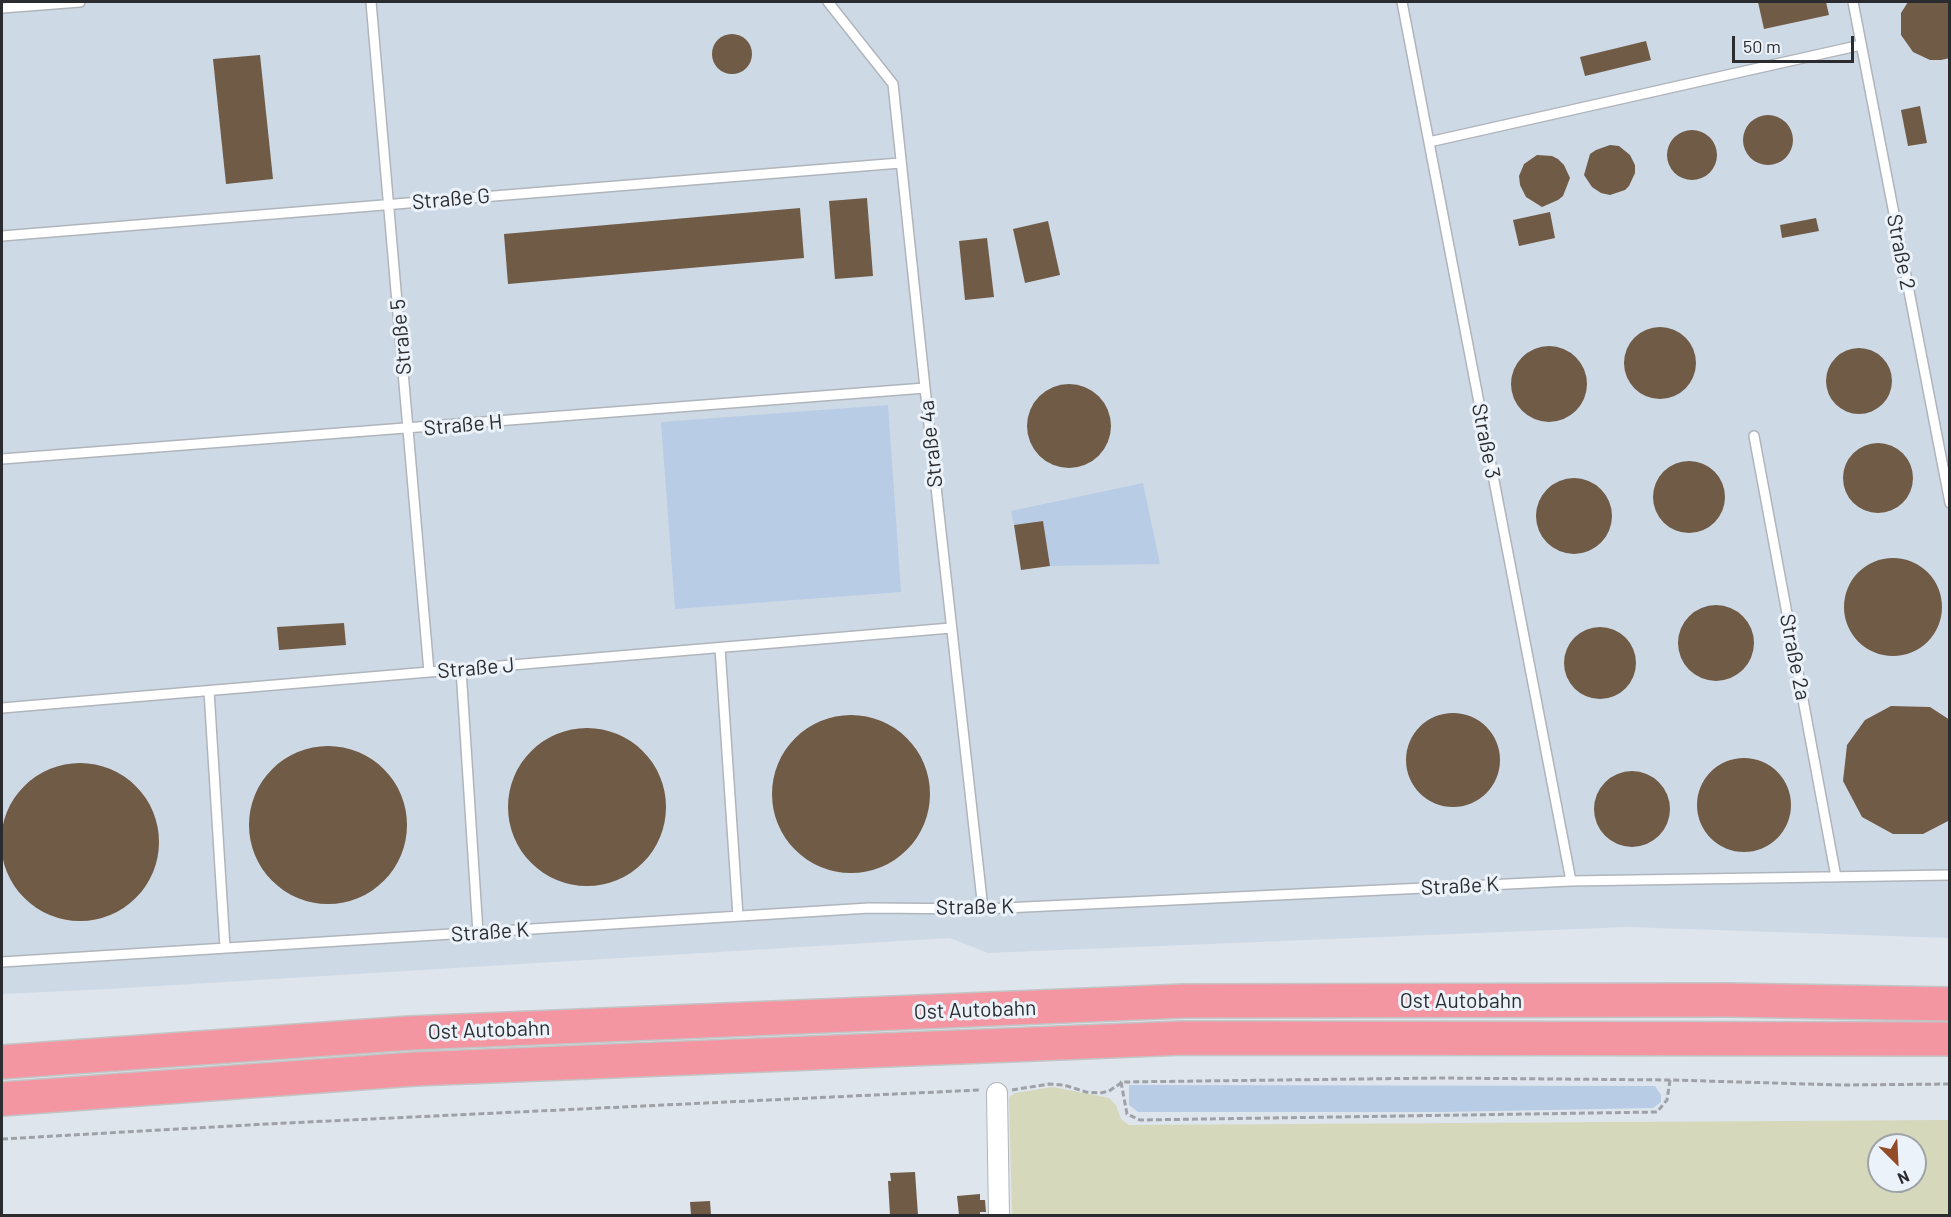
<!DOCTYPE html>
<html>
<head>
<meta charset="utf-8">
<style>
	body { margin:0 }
	#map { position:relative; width:1951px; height:1217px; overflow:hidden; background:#dfe5ec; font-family:Barlow,sans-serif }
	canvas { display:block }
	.frame { position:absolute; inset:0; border:3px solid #2a2c2f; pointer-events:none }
	.north { position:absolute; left:1867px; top:1133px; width:60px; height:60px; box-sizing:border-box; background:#ecf2f9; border:2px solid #9ea3a8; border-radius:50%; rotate:156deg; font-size:16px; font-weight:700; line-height:24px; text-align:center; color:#2a2c2f }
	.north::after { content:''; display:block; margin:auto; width:21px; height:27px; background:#934c27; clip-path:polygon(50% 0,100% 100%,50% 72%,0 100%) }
	.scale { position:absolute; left:1732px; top:36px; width:122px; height:27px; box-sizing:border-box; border:3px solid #2a2c2f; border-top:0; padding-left:8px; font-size:18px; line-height:21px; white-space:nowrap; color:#2a2c2f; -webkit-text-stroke:4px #ecf2f9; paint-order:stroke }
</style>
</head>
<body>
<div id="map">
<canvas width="1951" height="1217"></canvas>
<div class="frame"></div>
<div class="north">N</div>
<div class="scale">50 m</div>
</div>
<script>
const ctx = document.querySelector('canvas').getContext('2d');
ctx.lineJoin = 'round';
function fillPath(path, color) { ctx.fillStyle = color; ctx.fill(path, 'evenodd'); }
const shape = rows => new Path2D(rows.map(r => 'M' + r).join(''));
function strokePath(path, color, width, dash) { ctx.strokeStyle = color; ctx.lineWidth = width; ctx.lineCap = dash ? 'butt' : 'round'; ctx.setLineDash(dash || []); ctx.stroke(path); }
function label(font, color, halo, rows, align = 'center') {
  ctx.font = font + ' Barlow,sans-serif'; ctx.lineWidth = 6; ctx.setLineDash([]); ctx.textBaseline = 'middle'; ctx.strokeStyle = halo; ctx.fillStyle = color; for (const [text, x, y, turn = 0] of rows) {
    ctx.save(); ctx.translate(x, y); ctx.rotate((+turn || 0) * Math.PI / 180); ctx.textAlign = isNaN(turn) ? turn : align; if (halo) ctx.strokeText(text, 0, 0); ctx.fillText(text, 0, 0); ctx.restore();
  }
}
fillPath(shape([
	[2,2,1949,2,1949,938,1627,927,988,953,950,938,109,989,2,994]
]), '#ced9e6');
fillPath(shape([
	[1053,1087,1109,1098,1116,1105,1121,1119,1129,1125,1949,1120,1949,1215,1012,1215,1009,1097,1015,1093],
	[1879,1145,1915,1145,1915,1181,1879,1181]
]), '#d5d8ba');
fillPath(shape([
	[888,405,901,592,675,609,661,422],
	[1143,483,1160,564,1050,566,1043,521,1014,525,1011,511],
	[1129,1085,1655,1086,1661,1095,1661,1102,1653,1108,1442,1112,1138,1112,1129,1105]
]), '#b8cce5');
fillPath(shape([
	[1758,2,1826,2,1829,15,1764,29],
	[1908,2,1950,2,1950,58,1941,60,1930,60,1913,52,1901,35,1901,13],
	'712 54a20 20 0 1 1 40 0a20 20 0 1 1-40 0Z',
	[1646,41,1651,60,1585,76,1580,57],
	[260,55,273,179,226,184,213,59],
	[1920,106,1927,143,1908,146,1901,110],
	'1743 140a25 25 0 1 1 50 0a25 25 0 1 1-50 0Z',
	'1667 155a25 25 0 1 1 50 0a25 25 0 1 1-50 0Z',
	[1610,145,1619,146,1630,155,1635,165,1635,173,1629,186,1625,190,1610,195,1601,193,1592,187,1584,175,1590,154,1596,150],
	[1537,155,1552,156,1558,159,1564,165,1570,178,1563,196,1558,200,1542,207,1526,197,1520,185,1519,176,1524,164],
	[867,198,873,276,835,279,829,201],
	[800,208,804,258,508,284,504,234],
	[1550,212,1555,238,1519,246,1513,220],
	[1816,218,1819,231,1782,238,1780,225],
	[1048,221,1060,275,1025,283,1013,229],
	[987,238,994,297,965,300,959,241],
	'1624 363a36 36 0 1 1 72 0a36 36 0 1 1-72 0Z',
	'1511 384a38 38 0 1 1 76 0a38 38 0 1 1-76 0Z',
	'1826 381a33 33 0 1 1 66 0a33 33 0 1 1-66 0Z',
	'1027 426a42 42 0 1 1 84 0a42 42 0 1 1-84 0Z',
	'1843 478a35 35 0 1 1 70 0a35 35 0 1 1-70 0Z',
	'1653 497a36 36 0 1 1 72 0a36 36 0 1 1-72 0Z',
	'1536 516a38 38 0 1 1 76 0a38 38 0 1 1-76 0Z',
	[1043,521,1050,566,1021,570,1014,525],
	'1844 607a49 49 0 1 1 98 0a49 49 0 1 1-98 0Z',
	'1678 643a38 38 0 1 1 76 0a38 38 0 1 1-76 0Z',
	[344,623,346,645,279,650,277,627],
	'1564 663a36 36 0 1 1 72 0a36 36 0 1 1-72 0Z',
	[1891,706,1930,707,1950,720,1950,820,1923,834,1893,834,1862,817,1843,781,1847,745,1865,720],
	'1406 760a47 47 0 1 1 94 0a47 47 0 1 1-94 0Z',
	'772 794a79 79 0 1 1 158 0a79 79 0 1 1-158 0Z',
	'508 807a79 79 0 1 1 158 0a79 79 0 1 1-158 0Z',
	'249 825a79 79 0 1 1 158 0a79 79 0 1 1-158 0Z',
	'1697 805a47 47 0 1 1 94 0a47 47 0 1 1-94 0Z',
	'1 842a79 79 0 1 1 158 0a79 79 0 1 1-158 0Z',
	'1594 809a38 38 0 1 1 76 0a38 38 0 1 1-76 0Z',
	[915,1172,918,1215,890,1215,888,1181,891,1181,890,1173],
	[980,1194,980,1200,985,1200,986,1212,980,1212,980,1215,959,1215,957,1196],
	[710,1201,711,1215,691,1215,690,1202]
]), '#705b46');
const service = shape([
	[371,2,429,672],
	[828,2,893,84,925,388,983,909],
	[1402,2,1571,881],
	[1853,2,1950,503],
	[2,8,80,2],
	[1429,142,1861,45],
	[2,236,900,163],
	[1754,436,1836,877],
	[2,459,925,388],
	[720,648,738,916],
	[461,669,478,933],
	[209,691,225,948],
	[2,708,951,628],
	[2,962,869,908,983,909,1571,881,1950,875]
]);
const minor = shape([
	[997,1093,999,1216]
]);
const motorway = shape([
	[2,1062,410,1033,1184,1001,1727,1000,1950,1004],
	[2,1099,415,1069,1183,1038,1950,1039]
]);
strokePath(service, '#b0b5bc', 12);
strokePath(minor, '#b0b5bc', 22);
strokePath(motorway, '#c3c4c5', 36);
strokePath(shape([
	[1670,1080,1667,1100,1657,1112,1140,1120,1127,1114,1121,1082,1441,1078,1670,1080,1843,1085,1950,1084],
	[1012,1090,1049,1084,1064,1085,1086,1092,1100,1093,1109,1091,1121,1083],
	[2,1139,266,1124,979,1090]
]), '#9ea2a8', 3, [6, 3]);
strokePath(service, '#fff', 9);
strokePath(minor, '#fff', 20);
strokePath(motorway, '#f496a2', 33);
label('21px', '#2a2c2f', '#ecf2f9', [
	["Straße G",451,199,-5],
	["Straße 2",1901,252,79],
	["Straße 5",401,337,-95],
	["Straße H",463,425,-5],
	["Straße 3",1486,441,79],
	["Straße 4a",931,444,-96],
	["Straße 2a",1795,657,79],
	["Straße J",476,668,-5],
	["Straße K",1460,886,-3],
	["Straße K",975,907,-1],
	["Straße K",490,932,-4],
	["Ost Autobahn",1461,1001],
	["Ost Autobahn",975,1010,-2],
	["Ost Autobahn",489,1030,-2]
]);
</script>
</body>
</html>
